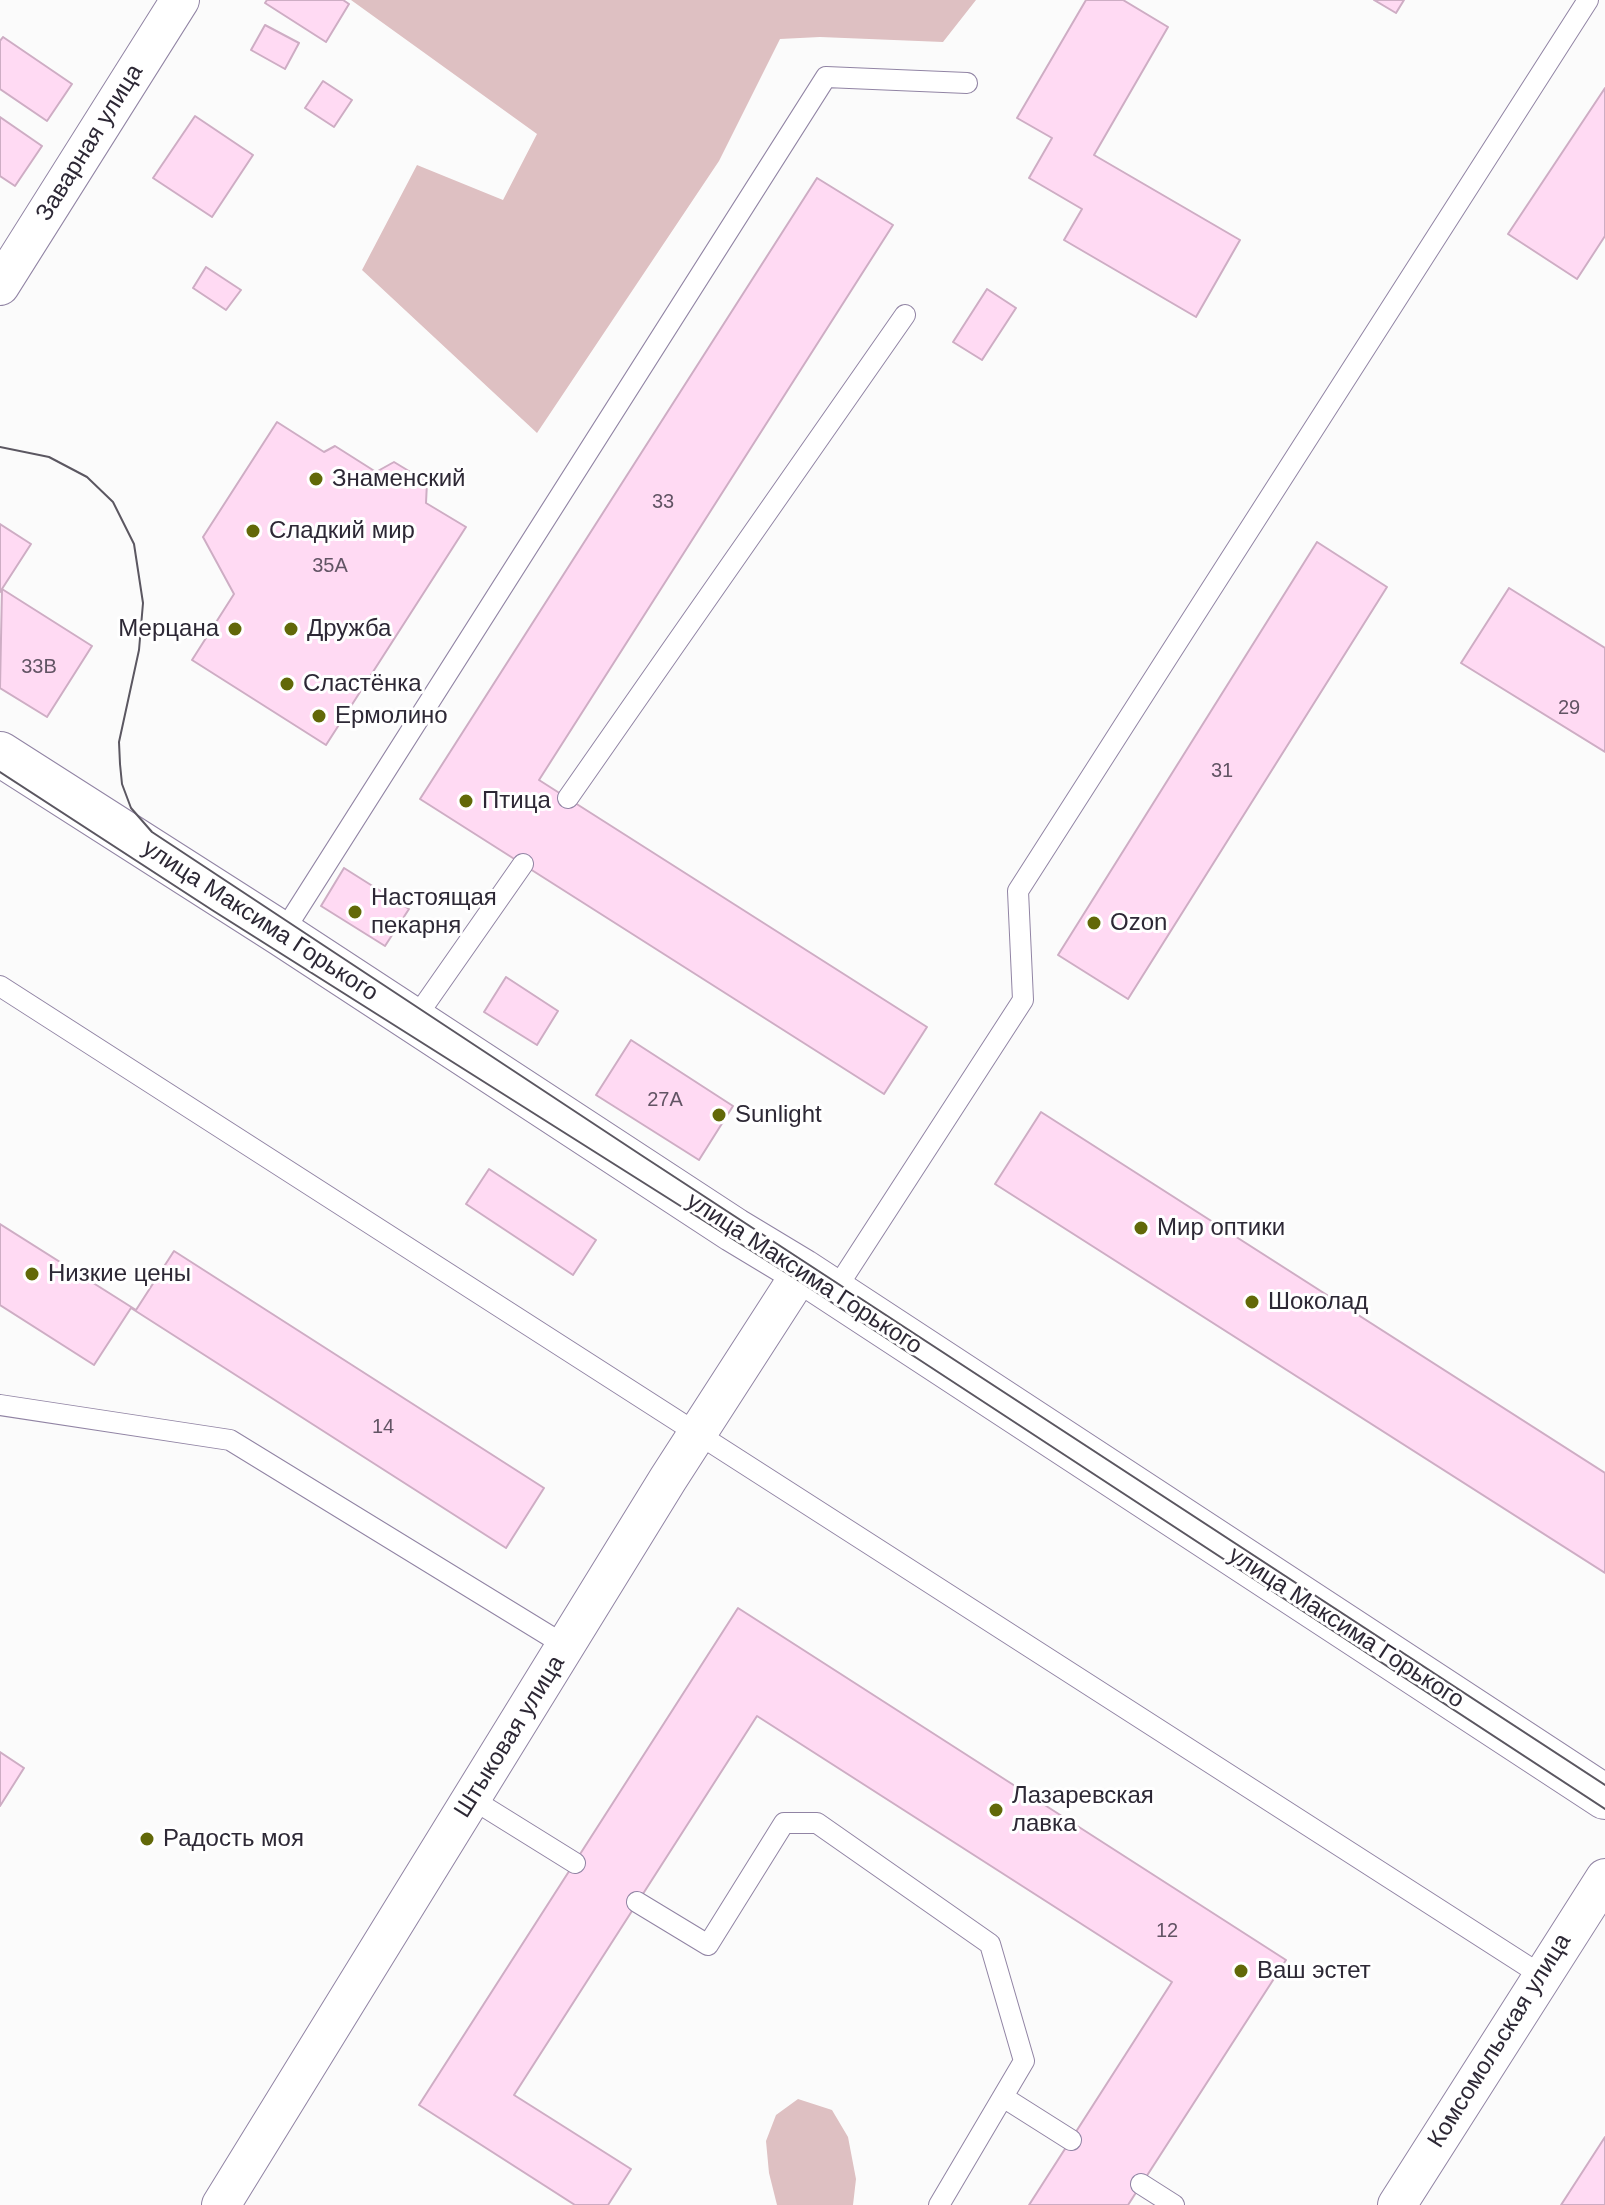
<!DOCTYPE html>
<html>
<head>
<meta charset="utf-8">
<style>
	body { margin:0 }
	canvas { display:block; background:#fbfbfb }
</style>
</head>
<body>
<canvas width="1605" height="2205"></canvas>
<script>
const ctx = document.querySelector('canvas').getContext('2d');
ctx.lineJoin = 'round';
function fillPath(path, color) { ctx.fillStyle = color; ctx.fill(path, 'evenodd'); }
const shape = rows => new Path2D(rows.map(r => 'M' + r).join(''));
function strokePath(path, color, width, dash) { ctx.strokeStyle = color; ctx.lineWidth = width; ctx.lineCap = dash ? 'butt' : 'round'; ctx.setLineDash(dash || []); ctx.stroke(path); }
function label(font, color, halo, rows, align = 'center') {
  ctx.font = font + ' Arial,sans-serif'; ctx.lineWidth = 6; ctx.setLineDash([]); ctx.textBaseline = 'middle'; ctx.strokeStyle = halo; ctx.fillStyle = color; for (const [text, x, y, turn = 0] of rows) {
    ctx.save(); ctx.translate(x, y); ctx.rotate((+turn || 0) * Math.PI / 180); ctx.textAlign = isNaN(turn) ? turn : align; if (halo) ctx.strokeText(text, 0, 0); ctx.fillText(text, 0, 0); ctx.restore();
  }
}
fillPath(shape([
	[351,0,976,0,943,42,820,37,780,39,719,161,537,433,362,270,417,165,503,200,537,134],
	[798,2099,832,2110,848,2137,856,2179,853,2205,777,2205,769,2173,766,2141,776,2115]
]), '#dec0c2');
const building = shape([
	[267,0,343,0,349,4,326,42,265,3,267,0],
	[1086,0,1123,0,1168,27,1094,155,1240,240,1196,317,1064,240,1082,209,1029,178,1052,138,1017,118,1086,0],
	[1374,0,1404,0,1396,13,1374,0],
	[265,25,299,43,285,69,251,50,265,25],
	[3,37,72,84,47,121,0,89,0,41,3,37],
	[323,81,352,100,334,127,305,108,323,81],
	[1605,88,1605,236,1577,279,1508,234,1605,88],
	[195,116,253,155,212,217,153,178,195,116],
	[0,117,42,146,15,186,0,176,0,117],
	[817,178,893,225,539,780,927,1027,884,1094,420,799,817,178],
	[206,267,241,290,226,310,193,288,206,267],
	[987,289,1016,308,982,360,953,342,987,289],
	[277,422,324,452,335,446,376,472,394,462,427,482,426,503,466,527,326,745,192,660,234,594,203,537,277,422],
	[0,524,31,544,0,592,0,524],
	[1317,542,1387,587,1128,999,1058,955,1317,542],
	[1509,588,1605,648,1605,752,1461,663,1509,588],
	[2,589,92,646,47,717,0,688,2,589],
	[344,868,409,909,385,946,321,906,344,868],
	[506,977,558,1011,537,1045,484,1012,506,977],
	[631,1040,733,1106,699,1160,596,1095,631,1040],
	[1041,1112,1605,1473,1605,1573,995,1184,1041,1112],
	[489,1169,596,1240,573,1275,466,1204,489,1169],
	[0,1224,136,1310,174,1251,544,1488,506,1548,131,1308,94,1365,0,1305,0,1224],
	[738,1608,1286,1960,1128,2205,1029,2205,1172,1982,757,1716,514,2095,631,2169,608,2205,575,2205,419,2105,738,1608],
	[0,1752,24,1768,0,1806,0,1752],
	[1605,2137,1605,2205,1561,2205,1605,2137]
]);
fillPath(building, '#ffdaf3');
strokePath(building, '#ceadc4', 2);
const service = shape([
	[568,798,905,315],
	[282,934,826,77,967,83],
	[0,986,1541,1975],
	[414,1020,523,864],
	[834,1292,1023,1000,1018,891,1588,0],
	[0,1405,230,1440,566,1646],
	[472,1799,575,1863],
	[637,1902,708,1945,784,1823,817,1823,990,1944,1024,2061,939,2205],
	[1003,2097,1071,2140],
	[1141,2184,1174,2205]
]);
const minor = shape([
	[0,286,180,0],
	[221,2205,668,1479,802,1271],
	[1397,2205,1605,1878]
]);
const secondary = shape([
	[0,754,282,934,734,1230,802,1271,1605,1797]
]);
strokePath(service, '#9184a4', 22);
strokePath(minor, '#9184a4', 40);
strokePath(secondary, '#9184a4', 46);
strokePath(service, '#fff', 20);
strokePath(minor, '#fff', 38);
strokePath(secondary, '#fff', 44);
strokePath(shape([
	[0,447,49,457,87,477,113,502,134,544,143,603,139,650,119,742,120,764,122,784,131,808,152,832,641,1155,1605,1785],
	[0,772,212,910,796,1279,1605,1809]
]), '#5b5761', 2);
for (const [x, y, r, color] of [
	[316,479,8,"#626808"],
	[253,531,8,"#626808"],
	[235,629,8,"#626808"],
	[291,629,8,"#626808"],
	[287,684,8,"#626808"],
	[319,716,8,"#626808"],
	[466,801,8,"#626808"],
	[355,912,8,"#626808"],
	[1094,923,8,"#626808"],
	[719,1115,8,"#626808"],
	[1141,1228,8,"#626808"],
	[32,1274,8,"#626808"],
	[1252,1302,8,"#626808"],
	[996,1810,8,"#626808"],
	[147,1839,8,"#626808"],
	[1241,1971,8,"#626808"]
]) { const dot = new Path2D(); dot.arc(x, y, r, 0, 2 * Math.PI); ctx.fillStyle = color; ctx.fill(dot); strokePath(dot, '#fff', 3); }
label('20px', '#625464', null, [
	["33",663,502],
	["35А",330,566],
	["33В",39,667],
	["29",1569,708],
	["31",1222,771],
	["27А",665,1100],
	["14",383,1427],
	["12",1167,1931]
]);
label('24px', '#2d2835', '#fff', [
	["Заварная улица",90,143,-58],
	["улица Максима Горького",260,921,33],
	["улица Максима Горького",804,1274,33],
	["улица Максима Горького",1346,1628,33],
	["Штыковая улица",510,1737,-58],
	["Комсомольская улица",1500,2041,-58]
]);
label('24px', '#2d2835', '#fff', [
	["Знаменский",332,479],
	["Сладкий мир",269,531],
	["Мерцана",219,629,"right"],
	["Дружба",307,629],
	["Сластёнка",303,684],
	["Ермолино",335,716],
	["Птица",482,801],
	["Настоящая",371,898],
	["пекарня",371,926],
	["Ozon",1110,923],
	["Sunlight",735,1115],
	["Мир оптики",1157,1228],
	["Низкие цены",48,1274],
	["Шоколад",1268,1302],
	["Лазаревская",1012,1796],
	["лавка",1012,1824],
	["Радость моя",163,1839],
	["Ваш эстет",1257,1971]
], 'left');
</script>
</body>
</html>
